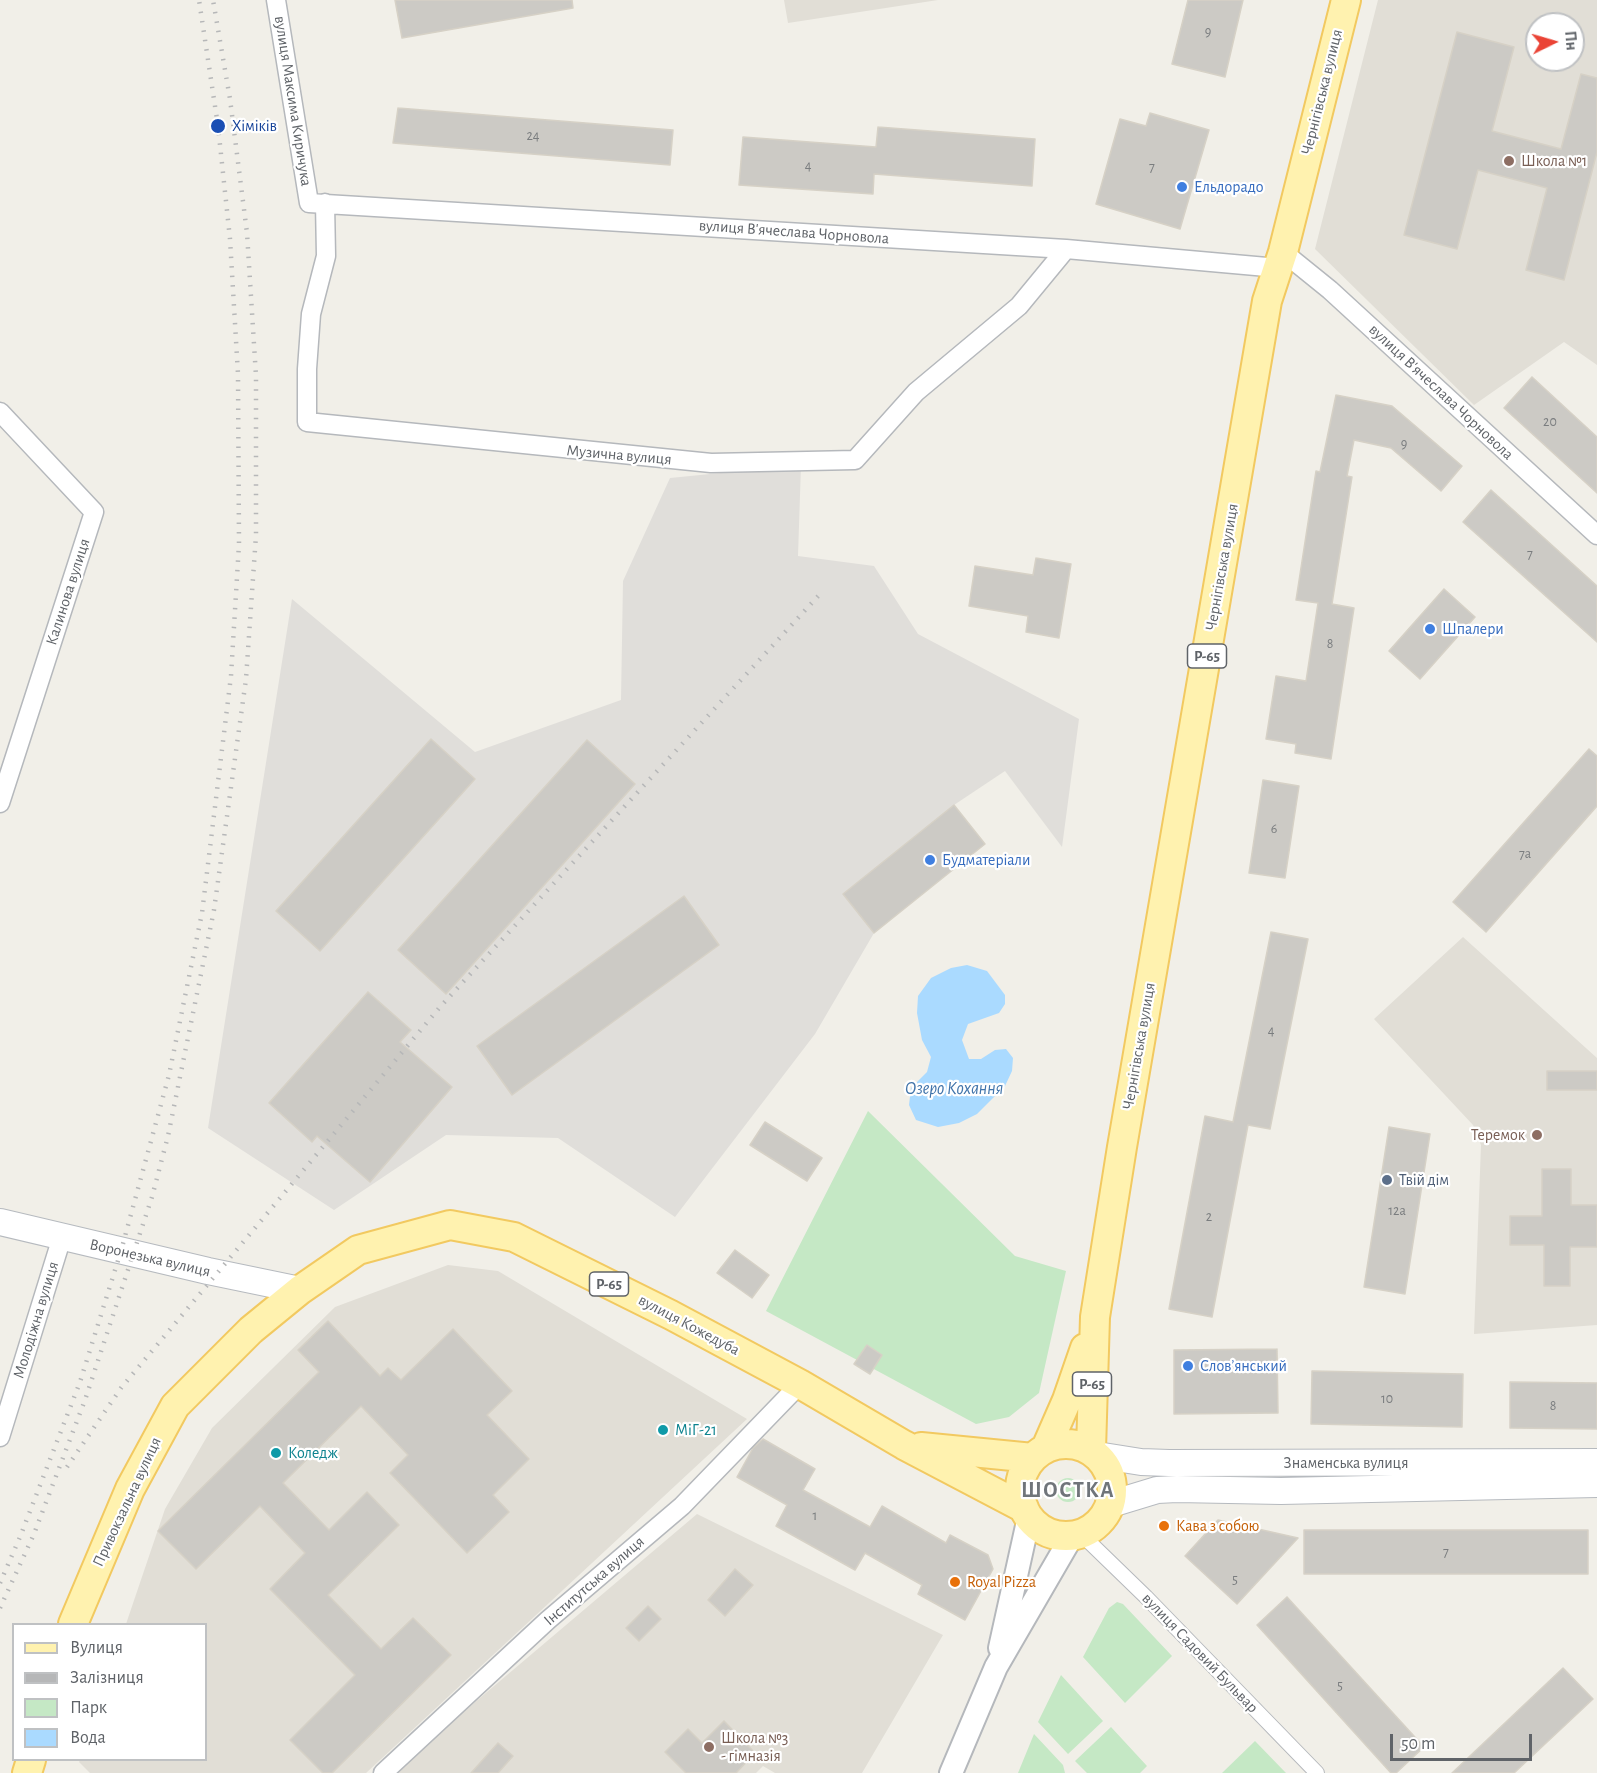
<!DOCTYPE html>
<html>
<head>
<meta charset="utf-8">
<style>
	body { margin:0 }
	#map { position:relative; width:1597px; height:1773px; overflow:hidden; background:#f1efe8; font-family:"Alegreya Sans",sans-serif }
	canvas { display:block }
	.legend { position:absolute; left:12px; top:1623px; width:195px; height:138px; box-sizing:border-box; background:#fff; border:2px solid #bfc1c3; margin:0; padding:8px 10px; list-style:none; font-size:18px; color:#5f6368 }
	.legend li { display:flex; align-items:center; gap:12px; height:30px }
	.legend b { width:30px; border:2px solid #bfc1c3 }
	.north { position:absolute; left:1525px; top:12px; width:60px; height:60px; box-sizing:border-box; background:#fff; border:2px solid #bfc1c3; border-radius:50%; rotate:85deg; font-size:16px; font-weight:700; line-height:24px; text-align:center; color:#5f6368 }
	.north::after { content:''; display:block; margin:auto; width:21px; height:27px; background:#ea4335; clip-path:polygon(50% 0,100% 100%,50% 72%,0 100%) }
	.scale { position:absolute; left:1390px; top:1734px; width:142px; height:27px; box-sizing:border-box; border:3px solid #5f6368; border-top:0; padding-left:8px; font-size:18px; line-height:21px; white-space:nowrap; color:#5f6368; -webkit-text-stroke:4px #fff; paint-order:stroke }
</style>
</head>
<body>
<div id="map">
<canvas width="1597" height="1773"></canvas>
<ul class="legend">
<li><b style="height:8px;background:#fff2af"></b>Вулиця</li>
<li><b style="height:8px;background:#b6b7b8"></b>Залізниця</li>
<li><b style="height:16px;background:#c5e8c5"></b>Парк</li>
<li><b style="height:16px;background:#aadaff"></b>Вода</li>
</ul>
<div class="north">Пн</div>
<div class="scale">50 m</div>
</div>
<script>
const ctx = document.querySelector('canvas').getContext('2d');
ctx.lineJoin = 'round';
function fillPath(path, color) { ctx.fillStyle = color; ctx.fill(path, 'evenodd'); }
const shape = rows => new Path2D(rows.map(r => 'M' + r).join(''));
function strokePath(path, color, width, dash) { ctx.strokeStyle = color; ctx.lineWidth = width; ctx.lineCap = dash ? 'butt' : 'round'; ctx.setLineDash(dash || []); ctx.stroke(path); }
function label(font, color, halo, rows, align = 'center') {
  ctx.font = font + ' "Alegreya Sans",sans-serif'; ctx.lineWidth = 4.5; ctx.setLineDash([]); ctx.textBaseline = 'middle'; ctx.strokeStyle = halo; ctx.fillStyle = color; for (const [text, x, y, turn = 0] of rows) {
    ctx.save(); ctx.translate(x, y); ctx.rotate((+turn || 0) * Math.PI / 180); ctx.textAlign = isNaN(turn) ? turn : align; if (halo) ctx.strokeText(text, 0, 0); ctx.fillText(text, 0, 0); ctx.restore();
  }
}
fillPath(shape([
	[801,465,798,556,874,566,918,634,1079,719,1062,847,1005,771,954,805,843,894,874,933,815,1034,675,1217,558,1138,446,1135,334,1210,208,1128,292,599,475,752,621,700,623,581,670,478]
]), '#e0deda');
fillPath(shape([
	[784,0,938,0,788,23],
	[1378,0,1597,0,1597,365,1564,342,1474,405,1315,249],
	[1537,24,1573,24,1573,60,1537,60],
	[1463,937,1597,1058,1597,1325,1474,1334,1481,1145,1473,1125,1374,1019],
	[448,1265,498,1271,747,1419,366,1773,90,1773,79,1762,80,1760,206,1760,206,1624,126,1624,165,1509,212,1428,335,1307],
	[697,1514,943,1635,862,1773,775,1773,763,1766,756,1773,396,1773,428,1742]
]), '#e1ded6');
fillPath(shape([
	[868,1111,1015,1256,1066,1271,1039,1393,1009,1417,976,1424,766,1311],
	'1056 1490a12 12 0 1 1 24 0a12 12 0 1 1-24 0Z',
	[1117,1602,1123,1604,1172,1656,1125,1703,1083,1657,1109,1608],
	[1061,1675,1103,1721,1068,1754,1038,1722],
	[1111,1727,1147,1766,1140,1773,1087,1773,1075,1761],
	[1034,1734,1063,1765,1065,1773,1018,1773],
	[1255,1741,1286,1773,1222,1773]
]), '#c5e8c5');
fillPath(shape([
	[967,965,987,971,1005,995,1005,1004,999,1013,968,1024,962,1040,969,1059,981,1059,995,1050,1006,1049,1013,1058,1012,1071,1005,1086,977,1114,959,1123,938,1127,916,1120,909,1105,911,1088,927,1072,931,1057,922,1040,917,1013,918,996,931,978,951,968]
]), '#aadaff');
const building = shape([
	[395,0,572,0,573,8,402,38,395,0],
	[1188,0,1243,0,1225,77,1172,64,1188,0],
	[1457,32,1514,47,1492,131,1561,149,1581,74,1597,78,1597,152,1564,280,1526,270,1547,188,1478,170,1457,249,1404,235,1457,32],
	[398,108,673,130,670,165,393,143,398,108],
	[1150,113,1209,130,1180,229,1096,204,1120,119,1146,126,1150,113],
	[878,127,1035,139,1032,186,874,174,873,194,739,185,743,137,876,147,878,127],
	[1532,377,1597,437,1597,493,1504,408,1532,377],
	[1336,395,1392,406,1462,466,1441,491,1391,448,1354,440,1347,476,1352,477,1332,604,1354,608,1331,759,1295,753,1296,744,1266,739,1276,676,1306,681,1318,603,1296,600,1316,471,1320,472,1336,395],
	[1491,490,1597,586,1597,642,1463,522,1491,490],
	[1036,558,1071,564,1059,638,1026,632,1028,616,969,606,975,566,1033,575,1036,558],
	[1444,589,1475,617,1420,679,1389,651,1444,589],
	[431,739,475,779,320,951,276,911,431,739],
	[587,740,635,784,446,994,398,950,587,740],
	[1589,749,1597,756,1597,806,1486,932,1453,902,1589,749],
	[1263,780,1299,786,1285,878,1249,873,1263,780],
	[954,805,985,844,874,933,843,894,954,805],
	[684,896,719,945,512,1095,477,1046,684,896],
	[1271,932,1308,939,1270,1129,1248,1125,1212,1317,1169,1309,1205,1116,1233,1122,1271,932],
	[368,992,411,1030,400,1042,452,1087,370,1182,317,1136,312,1142,269,1103,368,992],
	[1547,1071,1597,1071,1597,1090,1547,1090,1547,1071],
	[765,1122,822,1158,807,1181,750,1145,765,1122],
	[1389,1127,1430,1134,1405,1294,1364,1287,1389,1127],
	[1542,1169,1571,1169,1571,1205,1597,1205,1597,1247,1570,1247,1570,1286,1544,1286,1544,1245,1510,1245,1510,1216,1542,1216,1542,1169],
	[735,1250,769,1275,752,1298,717,1273,735,1250],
	[328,1321,380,1376,388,1368,401,1380,453,1329,512,1391,487,1415,529,1459,493,1495,509,1512,467,1553,390,1473,408,1455,361,1406,283,1483,329,1530,367,1492,399,1525,328,1595,381,1649,413,1618,451,1655,332,1773,323,1773,290,1740,355,1675,270,1589,305,1553,260,1506,196,1569,158,1531,319,1372,298,1350,328,1321],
	[867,1345,882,1355,870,1374,854,1364,867,1345],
	[1277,1349,1278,1413,1174,1414,1174,1350,1277,1349],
	[1312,1371,1463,1374,1462,1427,1311,1424,1312,1371],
	[1510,1382,1597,1383,1597,1429,1510,1428,1510,1382],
	[763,1439,815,1469,803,1490,870,1527,882,1506,946,1543,950,1535,988,1555,993,1569,965,1620,918,1594,922,1585,865,1553,855,1570,776,1526,787,1505,737,1477,753,1448,763,1439],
	[1218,1520,1298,1538,1237,1604,1185,1556,1218,1520],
	[1304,1530,1588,1530,1588,1574,1304,1574,1304,1530],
	[735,1569,753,1585,725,1616,708,1600,735,1569],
	[1287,1597,1424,1747,1396,1773,1391,1773,1257,1625,1287,1597],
	[648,1606,661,1619,639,1641,626,1628,648,1606],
	[1563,1668,1593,1699,1514,1773,1452,1773,1563,1668],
	[724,1721,755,1753,736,1773,686,1773,665,1752,688,1729,702,1743,724,1721],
	[498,1743,513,1756,498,1773,471,1773,498,1743]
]);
fillPath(building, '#cccac5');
strokePath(building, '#d6d1c6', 1.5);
const pedestrian = shape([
	[1081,1534,1146,1597,1317,1773]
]);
const minor = shape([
	[276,0,309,203,1066,249,1278,268],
	[325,203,326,256,311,314,307,369,307,422,711,463,855,460,916,392,1019,306,1066,249],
	[1283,252,1330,290,1597,535],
	[0,412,94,512,0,803],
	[0,1437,62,1237],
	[383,1773,548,1620,682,1506,800,1384]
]);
const tertiary = shape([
	[1000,1648,1029,1517],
	[951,1773,996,1667,1072,1536]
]);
const secondary = shape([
	[0,1222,208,1271,300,1290],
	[1097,1455,1141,1462,1169,1463,1597,1462],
	[1111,1504,1157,1490,1177,1489,1281,1491,1597,1484]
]);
const primary = shape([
	'1020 1490a46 46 0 1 1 92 0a46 46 0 1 1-92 0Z',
	[921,1447,1033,1458],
	[1046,1448,1067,1400,1085,1348],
	[1091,1450,1095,1317,1122,1147,1267,301,1283,252,1346,0],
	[73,1624,130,1489,175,1406,251,1330,300,1290,358,1250,450,1225,514,1237,671,1315,800,1384,904,1445,1024,1508],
	[27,1773,31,1760]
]);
strokePath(pedestrian, '#b5b8bc', 16);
strokePath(minor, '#b5b8bc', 21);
strokePath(tertiary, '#b5b8bc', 26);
strokePath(secondary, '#b6babf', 28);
strokePath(primary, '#f2c960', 32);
strokePath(pedestrian, '#fff', 14);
strokePath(minor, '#fff', 18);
strokePath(tertiary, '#fff', 22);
strokePath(secondary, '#fff', 26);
strokePath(primary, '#fff2af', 28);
strokePath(shape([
	[67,1467,121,1388,440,1007,821,593],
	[0,1583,20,1537,80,1382,121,1251,169,1075,202,913,231,676,239,544,238,374,230,239,218,126,199,0],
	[0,1608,34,1534,85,1400,152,1197,168,1136,214,910,246,679,256,535,256,376,247,233,230,99,213,0]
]), '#b6b7b8', 4.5, [1.5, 8]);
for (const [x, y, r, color] of [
	[218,126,8,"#1a4fb4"],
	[1509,161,6,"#8d6e63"],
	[1182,187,6,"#3f7fe0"],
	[1430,629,6,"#3f7fe0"],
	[930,860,6,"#3f7fe0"],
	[1537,1135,6,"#8d6e63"],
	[1387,1180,6,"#5c6f8a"],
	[1188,1366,6,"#3f7fe0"],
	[663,1430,6,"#0f9aa8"],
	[276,1453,6,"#0f9aa8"],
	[1164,1526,6,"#e8710a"],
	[955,1582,6,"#e8710a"],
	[709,1747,6,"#8d6e63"]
]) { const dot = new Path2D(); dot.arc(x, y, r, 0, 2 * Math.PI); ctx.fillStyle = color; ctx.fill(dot); strokePath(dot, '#fff', 2); }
label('14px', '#7a7d7f', null, [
	["9",1208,32],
	["24",533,136],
	["4",808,166],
	["7",1152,167],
	["20",1550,422],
	["9",1404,444],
	["7",1530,554],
	["8",1330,644],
	["6",1274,829],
	["7а",1525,854],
	["4",1271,1031],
	["12а",1397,1211],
	["2",1209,1217],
	["10",1387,1399],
	["8",1553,1406],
	["1",815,1516],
	["7",1446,1552],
	["5",1235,1580],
	["5",1340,1686]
]);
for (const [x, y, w] of [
	[1207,656,39],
	[609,1284,39],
	[1092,1384,39]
]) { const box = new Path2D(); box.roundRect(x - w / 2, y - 12, w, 24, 4.5); ctx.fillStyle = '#fff'; ctx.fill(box); strokePath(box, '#5f6368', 1.5); }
label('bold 15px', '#5f6368', null, [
	["Р-65",1207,656],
	["Р-65",609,1284],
	["Р-65",1092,1384]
]);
label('16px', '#5f6368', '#fff', [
	["Чернігівська вулиця",1322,92,-76],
	["вулиця Максима Киричука",293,101,81],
	["вулиця В'ячеслава Чорновола",794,232,4],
	["вулиця В'ячеслава Чорновола",1441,392,43],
	["Музична вулиця",619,455,5],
	["Чернігівська вулиця",1222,567,-80],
	["Калинова вулиця",68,592,-72],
	["Чернігівська вулиця",1139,1046,-80],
	["Воронезька вулиця",150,1258,13],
	["Молодіжна вулиця",36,1320,-73],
	["вулиця Кожедуба",689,1325,28],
	["Знаменська вулиця",1346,1463],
	["Привокзальна вулиця",127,1502,-65],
	["Інститутська вулиця",594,1581,-41],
	["вулиця Садовий Бульвар",1200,1653,46]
]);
label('16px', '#164399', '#fff', [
	["Хіміків",232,126]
], 'left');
label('16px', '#785e54', '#fff', [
	["Школа №1",1521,161],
	["Теремок",1525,1135,"right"],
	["Школа №3",721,1738],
	["- гімназія",721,1756]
], 'left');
label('16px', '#366cbe', '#fff', [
	["Ельдорадо",1194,187],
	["Шпалери",1442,629],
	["Будматеріали",942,860],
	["Слов’янський",1200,1366]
], 'left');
label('16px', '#4e5e75', '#fff', [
	["Твій дім",1399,1180]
], 'left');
label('16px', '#0d838f', '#fff', [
	["МіГ-21",675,1430],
	["Коледж",288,1453]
], 'left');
label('16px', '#c56008', '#fff', [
	["Кава з собою",1176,1526],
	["Royal Pizza",967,1582]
], 'left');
label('italic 18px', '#4174aa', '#fff', [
	["Озеро Кохання",954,1089]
]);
ctx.letterSpacing = '1.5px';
label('bold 22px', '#70757a', '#fff', [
	["ШОСТКА",1068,1490]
]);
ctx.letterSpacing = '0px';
</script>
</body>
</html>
